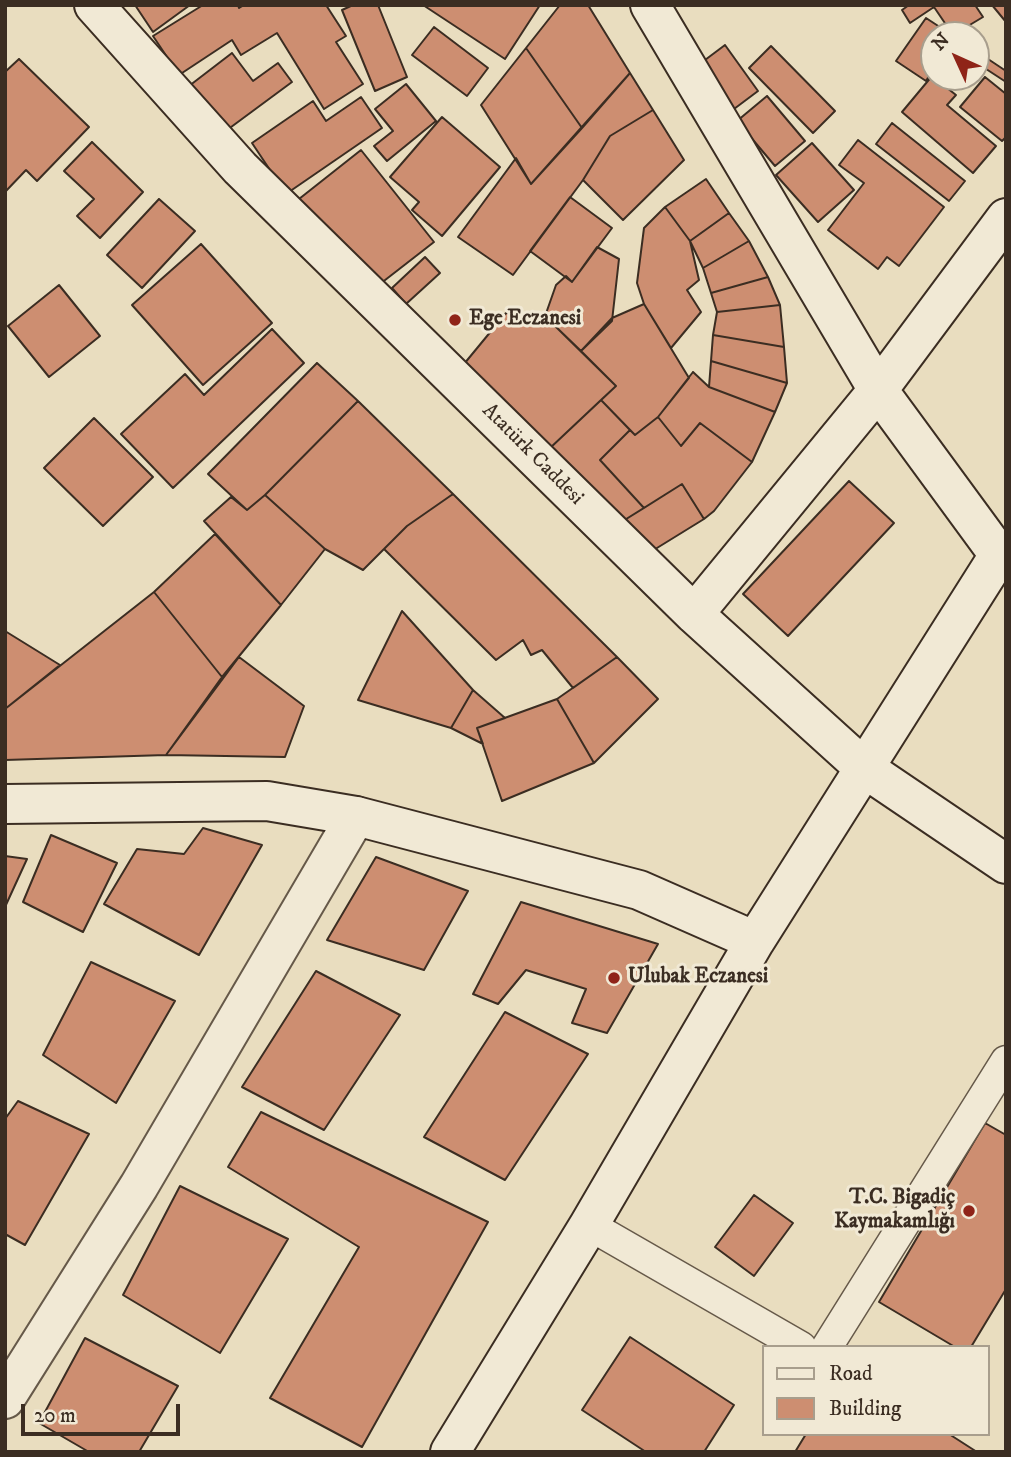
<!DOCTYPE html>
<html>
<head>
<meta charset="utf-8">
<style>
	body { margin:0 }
	#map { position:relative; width:1011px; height:1457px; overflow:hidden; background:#e9ddbf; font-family:"IM FELL DW Pica",serif }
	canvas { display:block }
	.frame { position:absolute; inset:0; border:7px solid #3b2d22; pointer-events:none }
	.legend { position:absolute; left:762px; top:1345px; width:228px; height:91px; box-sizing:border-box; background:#f1e9d5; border:2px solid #a89e8d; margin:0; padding:9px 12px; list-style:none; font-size:21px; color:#3b2d22 }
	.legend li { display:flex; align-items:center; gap:14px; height:35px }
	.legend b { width:35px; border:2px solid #a89e8d }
	.north { position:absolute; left:920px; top:21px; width:70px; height:70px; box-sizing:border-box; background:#f1e9d5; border:2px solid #a89e8d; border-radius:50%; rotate:315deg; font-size:19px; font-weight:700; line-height:28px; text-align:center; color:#3b2d22 }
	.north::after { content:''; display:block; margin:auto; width:24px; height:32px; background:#8f2418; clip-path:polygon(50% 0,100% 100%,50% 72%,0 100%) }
	.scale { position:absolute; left:21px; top:1404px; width:159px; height:32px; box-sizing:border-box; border:4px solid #3b2d22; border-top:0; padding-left:9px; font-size:21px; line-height:24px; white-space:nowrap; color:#3b2d22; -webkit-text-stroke:5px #f1e9d5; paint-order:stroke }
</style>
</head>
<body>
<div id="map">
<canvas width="1011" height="1457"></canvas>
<div class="frame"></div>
<ul class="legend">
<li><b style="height:9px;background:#f1e9d5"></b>Road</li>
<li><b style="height:19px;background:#cd8e71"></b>Building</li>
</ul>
<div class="north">N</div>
<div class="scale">20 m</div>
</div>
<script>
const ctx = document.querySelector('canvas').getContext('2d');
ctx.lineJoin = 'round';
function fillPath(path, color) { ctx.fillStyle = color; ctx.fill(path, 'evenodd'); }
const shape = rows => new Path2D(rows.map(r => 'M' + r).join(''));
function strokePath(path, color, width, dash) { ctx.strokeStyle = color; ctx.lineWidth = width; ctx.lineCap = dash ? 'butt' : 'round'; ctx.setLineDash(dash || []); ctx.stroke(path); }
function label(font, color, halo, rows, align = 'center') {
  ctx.font = font + ' "IM FELL DW Pica",serif'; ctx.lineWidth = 6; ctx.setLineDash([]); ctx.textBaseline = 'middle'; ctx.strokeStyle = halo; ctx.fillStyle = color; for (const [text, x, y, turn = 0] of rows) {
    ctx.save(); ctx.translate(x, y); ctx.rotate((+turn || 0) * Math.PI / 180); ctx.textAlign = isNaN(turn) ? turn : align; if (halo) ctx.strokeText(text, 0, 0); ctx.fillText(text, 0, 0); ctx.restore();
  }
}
const building = shape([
	[135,5,190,5,153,32,135,5],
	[203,5,238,5,239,8,244,5,326,5,346,36,336,42,363,84,324,109,277,33,241,55,232,40,179,75,153,36,203,5],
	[353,5,378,5,407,77,375,91,342,10,353,5],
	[423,5,540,5,505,59,423,5],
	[560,5,588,5,630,73,582,128,526,48,560,5],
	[909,5,975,5,983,17,953,35,934,7,910,23,902,10,909,5],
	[992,5,1006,5,1006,22,992,5],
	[926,18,952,35,934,35,934,68,926,81,896,61,926,18],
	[434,27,488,68,467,96,412,55,434,27],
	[725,45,758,91,734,109,701,63,725,45],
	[771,46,835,111,813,133,749,68,771,46],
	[526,48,582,128,531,184,481,105,526,48],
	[976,51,1006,71,1006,82,980,65,976,72,976,51],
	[232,53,253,81,278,63,292,82,223,133,189,86,232,53],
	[19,59,89,127,37,181,26,170,5,192,5,72,19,59],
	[630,73,653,110,610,136,583,180,513,275,458,237,516,158,531,184,630,73],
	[932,76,956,95,947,105,996,146,973,173,902,112,932,76],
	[948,77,972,77,965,88,948,77],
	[985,77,1006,94,1006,137,1002,141,960,107,985,77],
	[406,84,436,121,387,161,374,146,393,131,375,109,406,84],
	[767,96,805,141,775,166,737,121,767,96],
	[361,97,382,128,286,194,252,143,313,101,326,121,361,97],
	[653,110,684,160,623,220,583,180,610,136,653,110],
	[442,117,500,167,442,236,412,210,419,202,390,177,442,117],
	[892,123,965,181,949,201,876,144,892,123],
	[858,140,944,207,899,266,887,257,878,269,828,230,864,183,839,165,858,140],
	[92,142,143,192,100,238,77,216,94,199,64,171,92,142],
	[812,143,854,190,818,222,776,175,812,143],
	[361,150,434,242,371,291,299,199,361,150],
	[706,179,729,213,690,241,665,207,706,179],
	[570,197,612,228,572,282,530,251,570,197],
	[159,199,195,231,142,288,107,255,159,199],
	[665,207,690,241,699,280,687,290,701,312,671,348,644,304,637,283,644,228,665,207],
	[729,213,749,241,703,268,690,241,729,213],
	[749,241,768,277,711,293,703,268,749,241],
	[201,244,272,323,203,385,132,305,201,244],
	[597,247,619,259,612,321,581,351,554,325,543,322,556,285,566,276,572,282,597,247],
	[425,257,440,273,406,304,392,288,425,257],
	[768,277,780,305,717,312,711,293,768,277],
	[59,285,100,336,49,377,8,326,59,285],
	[644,304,689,378,658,417,635,435,601,400,616,386,581,351,612,318,644,304],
	[780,305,784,347,713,335,717,312,780,305],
	[506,313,554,325,616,386,549,449,464,364,506,313],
	[272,329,304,363,173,488,121,434,185,374,204,395,272,329],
	[713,335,784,347,787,383,711,361,713,335],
	[711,361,787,383,775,412,709,387,711,361],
	[317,363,358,401,265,495,247,510,208,474,317,363],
	[693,372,709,387,775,412,752,462,700,423,681,446,658,417,693,372],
	[601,400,630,430,600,460,644,508,623,521,549,449,601,400],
	[358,401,453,494,407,526,363,570,325,549,265,495,358,401],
	[658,417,681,446,700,423,752,462,714,511,704,519,682,484,644,508,600,460,630,430,635,435,658,417],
	[94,418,153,477,103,526,44,468,94,418],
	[849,481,894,523,788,636,743,594,849,481],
	[682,484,704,519,644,556,623,521,682,484],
	[453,494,617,657,573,688,542,650,531,655,523,640,496,660,384,549,407,526,453,494],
	[265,495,325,549,281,605,204,521,231,497,247,510,265,495],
	[215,534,281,605,222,677,154,592,215,534],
	[154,592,222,677,166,755,5,760,5,709,154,592],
	[402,611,473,690,451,728,358,700,402,611],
	[5,631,60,665,5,709,5,631],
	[239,657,304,706,285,757,166,755,239,657],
	[617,657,658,699,594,763,557,699,617,657],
	[473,690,505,718,477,728,483,744,451,728,473,690],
	[557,699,594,763,502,801,477,728,557,699],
	[203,828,262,845,199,955,104,904,137,849,184,854,203,828],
	[51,835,117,863,83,932,23,902,51,835],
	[5,856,27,859,5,907,5,856],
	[376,857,468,891,424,970,327,940,376,857],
	[521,902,658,944,607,1033,572,1023,586,989,526,970,498,1004,473,994,521,902],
	[91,962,175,1001,116,1103,43,1055,91,962],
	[316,971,400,1015,324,1130,242,1087,316,971],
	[505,1012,588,1054,505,1180,424,1137,505,1012],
	[18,1101,89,1134,25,1245,5,1234,5,1119,18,1101],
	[261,1112,488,1222,362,1447,270,1398,359,1247,228,1167,261,1112],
	[985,1123,1006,1135,1006,1289,971,1347,955,1347,879,1302,985,1123],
	[180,1186,288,1239,220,1353,123,1295,180,1186],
	[754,1195,793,1223,754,1276,715,1247,754,1195],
	[630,1337,734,1405,704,1452,646,1452,582,1410,630,1337],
	[85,1338,178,1386,139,1452,89,1452,39,1423,85,1338],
	[806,1434,949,1434,977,1452,795,1452,806,1434]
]);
fillPath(building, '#cd8e71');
strokePath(building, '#3b2d22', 2);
const lane = shape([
	[589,1225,801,1347],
	[827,1347,1006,1061]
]);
const street = shape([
	[5,1399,139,1186,356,816]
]);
const secondary = shape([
	[94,5,240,168,694,614,864,768,1006,864],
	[694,614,878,390,1006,218],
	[5,804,267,801,356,816,639,890,755,941],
	[450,1452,589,1225,755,941,999,555,878,390,650,5]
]);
strokePath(lane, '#665949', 33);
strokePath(street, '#665949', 42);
strokePath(secondary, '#3b2d22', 42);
strokePath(lane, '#f1e9d5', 30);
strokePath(street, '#f1e9d5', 38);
strokePath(secondary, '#f1e9d5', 38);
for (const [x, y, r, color] of [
	[455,320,7,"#8f2418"],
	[614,978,7,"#8f2418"],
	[969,1211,7,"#8f2418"]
]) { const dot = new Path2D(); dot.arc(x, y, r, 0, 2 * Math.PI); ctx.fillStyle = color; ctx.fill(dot); strokePath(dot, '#f1e9d5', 2.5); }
label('bold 21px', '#3b2d22', '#f1e9d5', [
	["Ege Eczanesi",469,320],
	["Ulubak Eczanesi",628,978],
	["T.C. Bigadiç",955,1199,"right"],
	["Kaymakamlığı",955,1223,"right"]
], 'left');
label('21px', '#3b2d22', '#f1e9d5', [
	["Atatürk Caddesi",532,455,45]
]);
</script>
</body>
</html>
